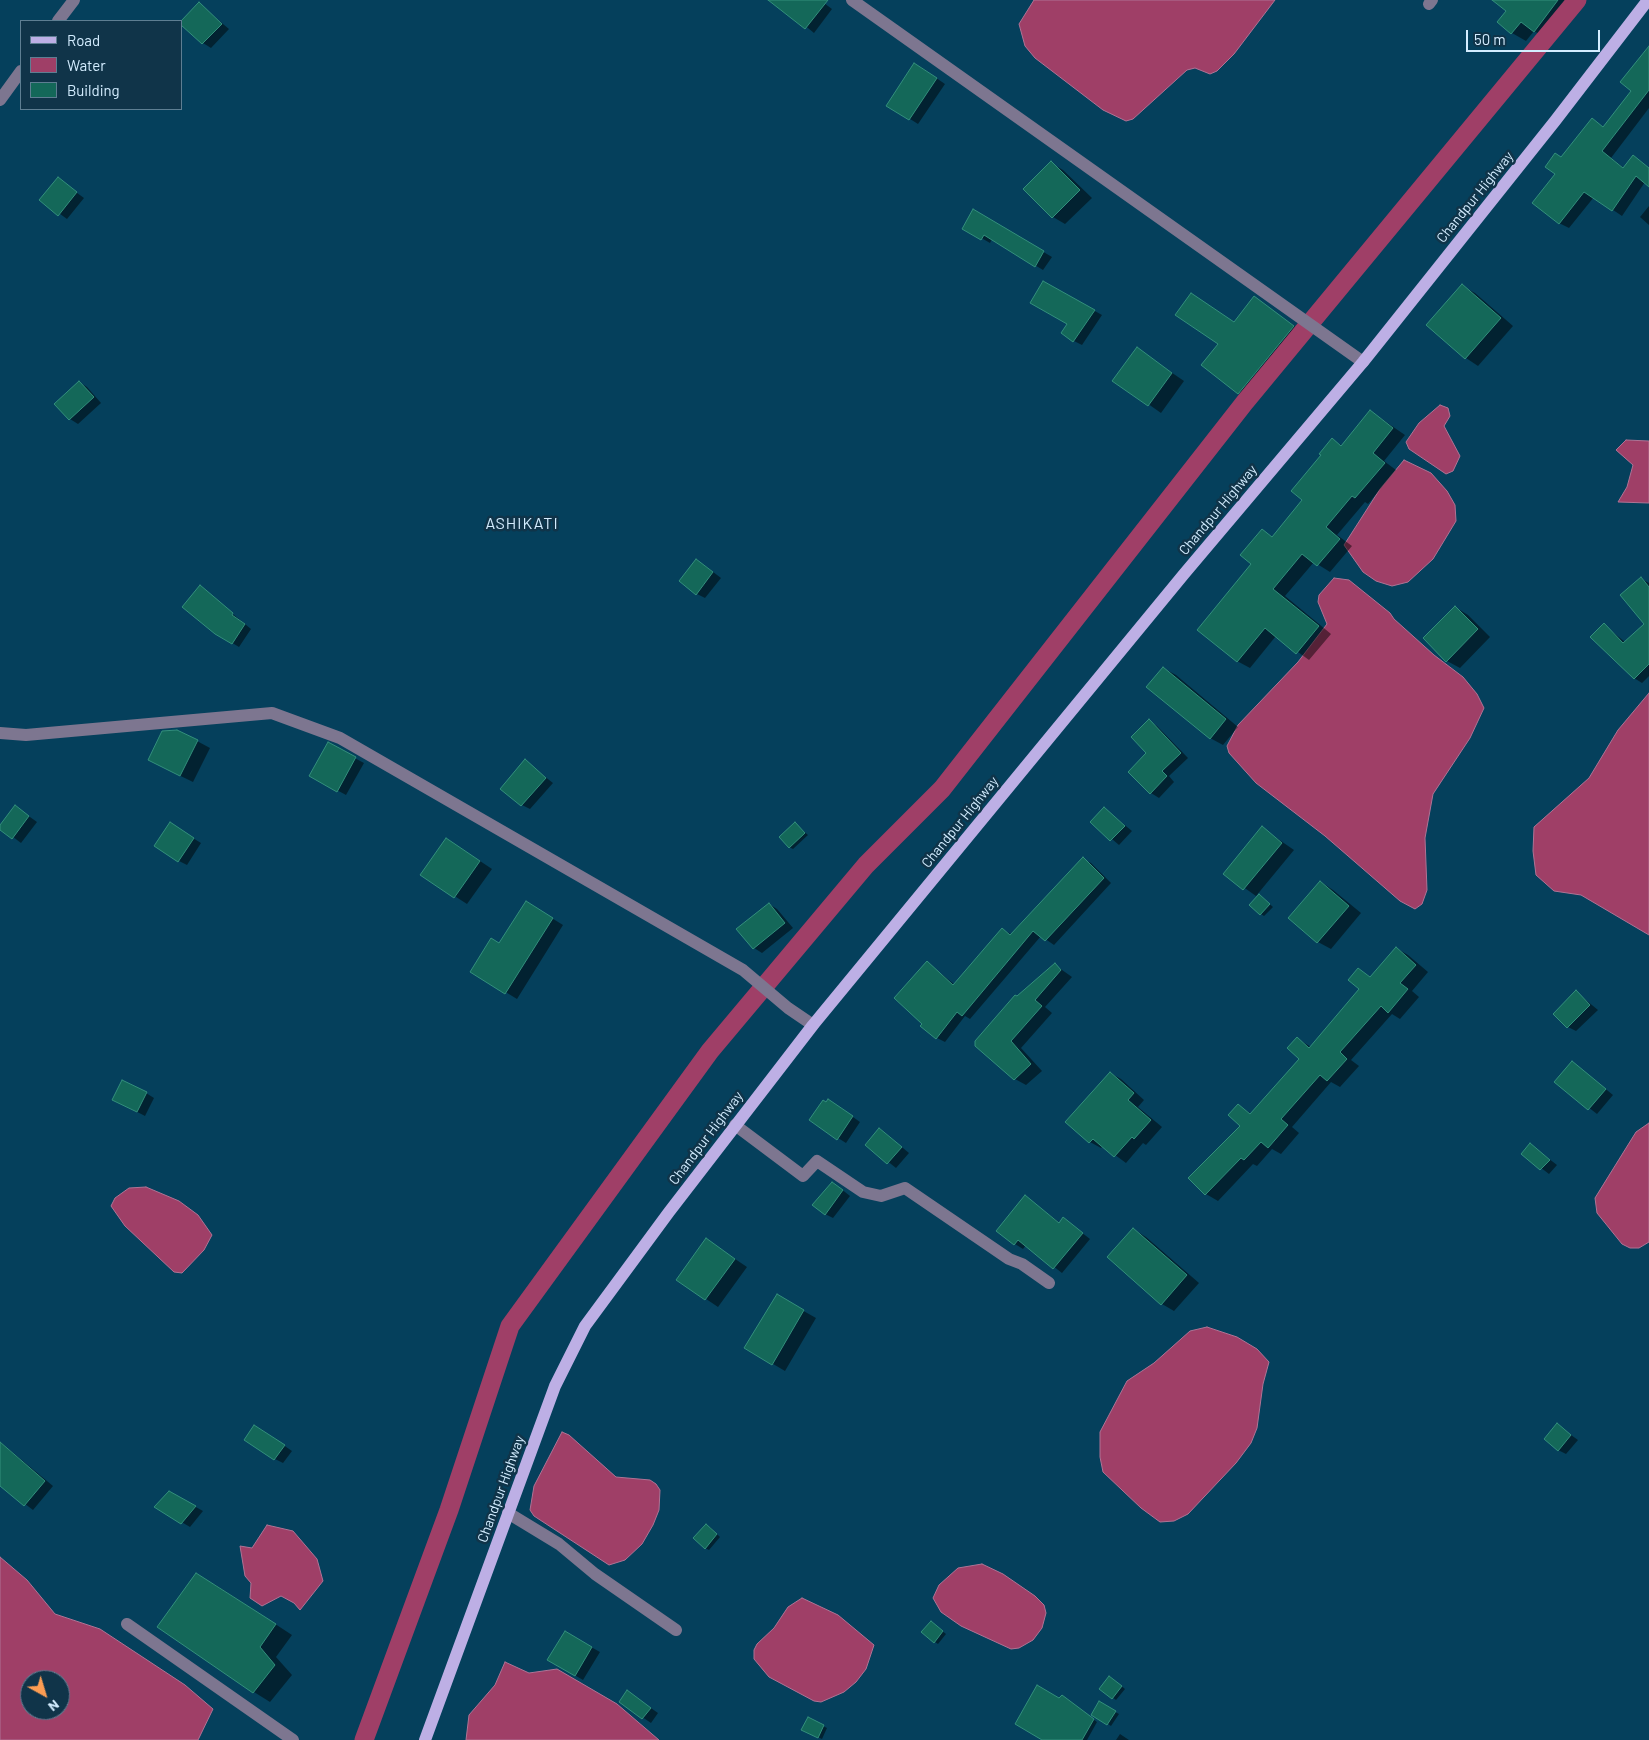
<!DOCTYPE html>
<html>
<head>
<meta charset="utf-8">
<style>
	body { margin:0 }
	#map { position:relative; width:1649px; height:1740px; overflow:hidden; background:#05405c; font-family:Barlow,sans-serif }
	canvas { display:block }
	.legend { position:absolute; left:20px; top:20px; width:162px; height:90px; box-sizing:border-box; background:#103449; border:1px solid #5e7e92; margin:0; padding:6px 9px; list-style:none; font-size:15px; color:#d3edff }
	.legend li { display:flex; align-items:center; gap:10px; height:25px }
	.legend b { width:25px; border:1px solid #5e7e92 }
	.north { position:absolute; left:20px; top:1670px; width:50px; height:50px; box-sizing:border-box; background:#103449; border:1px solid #5e7e92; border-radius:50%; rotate:141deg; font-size:14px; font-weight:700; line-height:20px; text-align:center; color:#d3edff }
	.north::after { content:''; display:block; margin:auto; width:18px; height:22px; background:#fc9d53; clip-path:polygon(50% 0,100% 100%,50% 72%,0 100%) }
	.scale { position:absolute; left:1466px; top:30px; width:134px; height:22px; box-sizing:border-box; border:2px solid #d3edff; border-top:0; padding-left:6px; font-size:15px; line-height:18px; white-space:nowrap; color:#d3edff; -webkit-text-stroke:4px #103449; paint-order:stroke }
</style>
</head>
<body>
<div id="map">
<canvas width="1649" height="1740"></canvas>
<ul class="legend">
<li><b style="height:6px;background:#bdafe5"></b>Road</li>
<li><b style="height:14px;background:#9f3f67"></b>Water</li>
<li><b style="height:14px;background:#146859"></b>Building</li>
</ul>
<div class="north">N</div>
<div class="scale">50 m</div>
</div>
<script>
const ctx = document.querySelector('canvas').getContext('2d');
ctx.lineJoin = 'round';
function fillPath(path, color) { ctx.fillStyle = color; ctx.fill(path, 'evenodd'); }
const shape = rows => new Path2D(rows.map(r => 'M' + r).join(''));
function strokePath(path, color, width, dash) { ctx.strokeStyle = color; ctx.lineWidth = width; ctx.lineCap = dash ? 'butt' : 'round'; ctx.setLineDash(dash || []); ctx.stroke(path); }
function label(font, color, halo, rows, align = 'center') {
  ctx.font = font + ' Barlow,sans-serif'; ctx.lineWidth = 5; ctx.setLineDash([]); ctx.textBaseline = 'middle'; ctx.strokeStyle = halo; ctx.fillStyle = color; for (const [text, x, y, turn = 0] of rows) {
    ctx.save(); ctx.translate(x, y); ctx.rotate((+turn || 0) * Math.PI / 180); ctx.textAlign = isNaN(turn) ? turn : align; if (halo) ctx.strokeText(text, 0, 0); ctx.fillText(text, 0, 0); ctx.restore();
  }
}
const water = shape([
	[1034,0,1275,0,1234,54,1217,71,1210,74,1195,68,1187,70,1133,119,1126,121,1103,110,1035,58,1025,46,1019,24,1034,0],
	[1440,405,1448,408,1450,416,1444,426,1460,456,1453,471,1446,474,1409,449,1406,442,1419,423,1440,405],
	[1626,440,1649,441,1649,503,1618,502,1627,487,1633,465,1616,450,1626,440],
	[1404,460,1431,473,1447,491,1455,505,1456,521,1433,559,1408,582,1392,586,1376,581,1363,572,1344,545,1380,489,1404,460],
	[1334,578,1349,580,1390,613,1394,619,1434,655,1463,677,1477,694,1484,708,1470,738,1433,794,1425,838,1427,890,1422,904,1415,909,1400,901,1325,836,1256,783,1229,753,1227,746,1238,725,1298,662,1327,624,1318,602,1319,595,1334,578],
	[1649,693,1649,935,1581,895,1554,891,1536,875,1533,851,1534,827,1589,778,1618,730,1649,693],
	[1649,1123,1649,1242,1639,1248,1630,1248,1622,1244,1597,1213,1595,1198,1636,1132,1649,1123],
	[146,1187,179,1201,198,1215,212,1235,204,1250,182,1273,174,1272,125,1226,111,1206,115,1198,129,1188,146,1187],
	[1207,1327,1237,1337,1257,1349,1269,1362,1263,1384,1257,1428,1251,1443,1236,1463,1188,1514,1174,1521,1160,1522,1141,1508,1103,1472,1100,1457,1100,1432,1127,1381,1154,1363,1190,1331,1207,1327],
	[562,1432,569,1435,616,1477,650,1480,656,1484,660,1490,659,1510,653,1525,642,1544,625,1560,609,1565,534,1516,530,1510,534,1486,562,1432],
	[267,1525,293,1531,317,1559,323,1581,300,1610,294,1603,281,1596,262,1606,250,1598,251,1583,245,1576,240,1546,252,1548,267,1525],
	[0,1557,27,1580,55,1614,100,1629,185,1685,213,1709,198,1740,0,1740,0,1557],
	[30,1680,60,1680,60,1710,30,1710,30,1680],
	[982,1564,1003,1574,1035,1596,1044,1605,1046,1613,1042,1628,1033,1640,1019,1648,1011,1649,961,1626,941,1612,933,1598,939,1585,958,1568,982,1564],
	[802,1598,838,1615,874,1645,866,1669,856,1682,844,1692,821,1702,814,1701,769,1677,754,1659,754,1650,757,1644,774,1628,788,1607,802,1598],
	[505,1662,529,1673,557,1669,617,1704,659,1740,466,1740,469,1715,495,1685,505,1662]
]);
fillPath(water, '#9f3f67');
strokePath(water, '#af7395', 1);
fillPath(shape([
	[774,0,820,0,832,9,814,33],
	[1494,0,1578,0,1548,39,1534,31,1526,41,1512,33,1508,10],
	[199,4,229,29,211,48,203,43],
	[1649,48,1649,108,1611,158,1624,168,1633,157,1643,163,1649,168,1649,185,1645,182,1622,216,1594,197,1569,228,1559,223,1557,174,1562,158,1592,120,1604,127,1633,90],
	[923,69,945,84,918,124,888,105],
	[1051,163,1063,170,1092,198,1065,224,1053,217],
	[58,179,84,198,67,219,41,200],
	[1649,206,1649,225,1640,217],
	[974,211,1052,257,1043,270,992,239,990,243,964,228],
	[1043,282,1102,315,1082,345,1074,341,1069,324],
	[1462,286,1475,293,1513,326,1478,366,1466,358,1428,325],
	[1254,298,1303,332,1248,398,1203,365],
	[1137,349,1184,381,1161,413,1114,380],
	[79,382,87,387,101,403,78,424,70,419,56,404],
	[1370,411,1405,435,1384,461,1396,470,1368,504,1365,502,1337,535,1352,546,1330,572,1314,562,1285,596,1331,634,1309,660,1276,636,1250,668,1237,661,1252,564,1263,531,1273,537,1304,500,1322,455,1332,440,1343,446],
	[704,565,721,578,705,598,697,594],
	[1641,579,1649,583,1649,676,1642,683,1634,678,1604,625,1625,642,1645,624],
	[200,587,251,629,239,647,216,633],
	[1455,607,1468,615,1490,637,1460,668,1447,661],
	[1163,668,1176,675,1238,727,1223,745,1210,738],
	[1149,721,1157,726,1188,758,1169,776,1174,782,1159,798,1151,793,1148,753],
	[197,741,210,748,193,782,162,767],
	[328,744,364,763,346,795,311,776],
	[525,761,553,783,530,809,522,805],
	[1105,809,1132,831,1119,845,1092,822],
	[23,812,37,822,21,843,0,827],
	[795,824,808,835,793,849,789,847],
	[1262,828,1294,850,1256,896,1225,874],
	[178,829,201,843,187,865,179,861],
	[459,847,492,869,467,904,422,875],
	[1083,859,1091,863,1111,883,1054,945,1041,936,970,1019,965,1016,945,1042,937,1038,928,963,955,985,1003,930,1011,934],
	[1321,882,1333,890,1361,913,1331,949,1318,942,1290,918],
	[1263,898,1273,907,1264,916,1261,914],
	[769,904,777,909,793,928,762,953,754,948],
	[537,909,563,925,517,999,471,971],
	[1396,948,1408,955,1428,972,1412,991,1419,997,1400,1019,1392,1014,1351,1060,1359,1066,1340,1087,1331,1082,1292,1127,1299,1133,1281,1154,1272,1149,1257,1166,1253,1164,1218,1201,1206,1194,1242,1125,1238,1106,1252,1114,1301,1059,1298,1039,1311,1047,1361,989,1358,969,1371,977],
	[1055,965,1072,977,1045,1007,1052,1013,1021,1048,1042,1071,1026,1085,1015,1079,977,1046,1017,997],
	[1576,992,1598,1010,1576,1031,1568,1027],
	[1580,1068,1613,1095,1597,1114,1556,1082],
	[1110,1073,1121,1079,1144,1100,1138,1107,1162,1127,1146,1145,1143,1143,1126,1163,1103,1146,1101,1148,1090,1142],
	[146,1093,154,1098,145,1116,122,1104],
	[836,1105,860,1122,846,1143,838,1138],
	[880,1129,909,1153,896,1168,866,1144],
	[1531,1145,1557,1165,1549,1174,1523,1154],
	[840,1188,850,1196,833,1218,825,1214],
	[1026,1197,1060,1223,1064,1219,1090,1239,1062,1273,1026,1245,1023,1249,1015,1244],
	[1133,1229,1146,1237,1199,1283,1174,1311,1162,1304],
	[707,1240,747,1267,718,1307,678,1280],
	[777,1296,816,1318,785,1371,746,1348],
	[1557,1425,1578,1440,1566,1454,1558,1450],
	[263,1431,292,1451,283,1463,275,1459],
	[0,1442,53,1486,33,1510,8,1491,0,1477],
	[169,1492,203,1511,190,1527,156,1507],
	[710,1527,720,1537,709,1550,705,1548],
	[214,1584,292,1635,276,1657,292,1675,270,1702,254,1692],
	[935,1625,946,1634,938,1644,935,1642],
	[566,1633,600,1652,583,1680,549,1660],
	[1113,1679,1125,1689,1116,1700,1100,1688],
	[628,1692,658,1713,651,1723,620,1702],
	[1066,1698,1097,1722,1087,1740,1041,1740,1060,1700],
	[1099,1703,1119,1714,1111,1726,1093,1714],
	[823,1726,827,1728,822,1739,806,1732],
	[1120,1734,1129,1740,1116,1740]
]), '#0007');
strokePath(shape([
	[364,1740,449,1510,510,1326,710,1051,866,865,942,789,1245,402,1577,0]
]), '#9f3f67', 19);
const building = shape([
	[768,0,828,0,805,29,768,0],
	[1492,0,1558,0,1534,32,1521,22,1511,34,1497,22,1506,11,1492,0],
	[199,2,222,24,202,44,181,25,181,21,199,2],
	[1649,46,1649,90,1602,151,1623,168,1633,155,1649,168,1649,187,1636,176,1612,211,1584,192,1559,224,1532,203,1555,174,1545,167,1555,153,1561,157,1592,118,1603,127,1631,91,1620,82,1649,46],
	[914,63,937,78,909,120,886,106,914,63],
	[1051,161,1080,190,1052,218,1023,189,1051,161],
	[58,177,77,192,58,216,39,200,58,177],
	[973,209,1044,251,1035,267,984,235,981,240,962,229,973,209],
	[1043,281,1095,310,1073,342,1061,333,1067,324,1030,303,1043,281],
	[1462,284,1501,318,1465,359,1426,325,1462,284],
	[1191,293,1234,322,1254,296,1294,326,1238,394,1201,365,1218,344,1175,315,1191,293],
	[1137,347,1172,373,1148,406,1112,381,1137,347],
	[79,381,94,397,69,420,54,404,79,381],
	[1370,410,1393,428,1373,453,1385,463,1355,498,1352,496,1326,527,1340,539,1317,566,1302,554,1273,589,1319,626,1296,654,1265,628,1237,662,1197,630,1251,564,1240,555,1262,529,1272,537,1302,500,1291,491,1321,455,1319,454,1332,438,1341,446,1370,410],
	[696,559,713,572,696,595,679,581,696,559],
	[1641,577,1649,587,1649,664,1634,679,1590,637,1604,623,1623,643,1644,624,1620,595,1641,577],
	[200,585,233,613,232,615,245,624,232,644,215,634,182,607,200,585],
	[1455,606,1478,629,1446,662,1423,638,1455,606],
	[1163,667,1226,719,1210,739,1146,687,1163,667],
	[1149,719,1181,753,1162,771,1167,776,1150,794,1128,772,1146,753,1131,737,1149,719],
	[177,730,198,740,180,776,148,760,162,731,177,730],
	[328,742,356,757,337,792,309,776,328,742],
	[525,759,546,778,521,806,500,789,525,759],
	[15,805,29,816,12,839,0,830,0,825,15,805],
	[1104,807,1125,826,1110,841,1090,822,1104,807],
	[170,822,194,838,178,862,154,846,170,822],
	[795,822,805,833,789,848,779,837,795,822],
	[1262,826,1282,843,1243,890,1223,874,1262,826],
	[446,838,480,861,454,898,420,875,446,838],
	[1083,857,1104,878,1045,941,1033,931,962,1016,957,1012,936,1039,920,1026,922,1024,894,998,927,961,953,985,1002,928,1010,935,1083,857],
	[1320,881,1349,906,1317,943,1288,918,1320,881],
	[1259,894,1270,904,1260,915,1249,905,1259,894],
	[526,901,553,918,505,994,470,972,491,938,499,943,526,901],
	[769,903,785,923,753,949,736,929,769,903],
	[1396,947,1416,965,1400,983,1408,989,1388,1013,1381,1006,1340,1052,1347,1059,1327,1081,1320,1075,1281,1119,1288,1125,1268,1148,1261,1142,1244,1160,1241,1158,1205,1195,1188,1178,1240,1126,1228,1115,1238,1104,1250,1114,1299,1059,1287,1048,1297,1037,1309,1048,1359,989,1348,980,1358,968,1370,977,1396,947],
	[1055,963,1061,970,1035,1000,1042,1006,1011,1041,1031,1064,1014,1080,975,1046,975,1041,1015,995,1017,996,1055,963],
	[1576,990,1590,1005,1567,1028,1553,1014,1576,990],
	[1572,1061,1606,1089,1588,1110,1554,1082,1572,1061],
	[1110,1072,1134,1093,1128,1100,1151,1120,1134,1139,1132,1137,1114,1157,1093,1139,1089,1143,1065,1122,1110,1072],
	[122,1080,147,1092,137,1112,112,1100,122,1080],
	[828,1099,853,1116,837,1140,809,1120,823,1100,826,1102,828,1099],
	[879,1128,902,1147,887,1164,865,1145,879,1128],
	[1530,1143,1550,1160,1540,1170,1521,1154,1530,1143],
	[832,1182,843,1190,825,1215,812,1205,832,1182],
	[1025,1195,1059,1223,1063,1217,1083,1233,1053,1269,1018,1240,1014,1245,996,1231,1025,1195],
	[1133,1228,1187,1275,1161,1305,1107,1257,1133,1228],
	[706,1238,735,1259,705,1300,676,1280,706,1238],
	[777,1294,804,1310,772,1365,744,1348,777,1294],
	[1557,1423,1571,1435,1558,1451,1544,1439,1557,1423],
	[254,1425,285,1445,274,1460,244,1440,254,1425],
	[0,1442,45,1481,24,1506,0,1486,0,1442],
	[169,1491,196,1506,181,1524,154,1507,169,1491],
	[706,1524,717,1534,705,1549,693,1538,706,1524],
	[196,1573,276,1624,260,1647,275,1665,253,1693,157,1627,196,1573],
	[931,1621,943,1631,934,1643,921,1632,931,1621],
	[565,1631,592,1647,575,1676,547,1660,565,1631],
	[1109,1676,1122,1686,1112,1699,1099,1689,1109,1676],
	[1037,1685,1059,1698,1062,1695,1094,1719,1082,1740,1042,1740,1015,1724,1037,1685],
	[627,1690,651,1708,642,1719,619,1702,627,1690],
	[1099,1701,1116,1711,1107,1725,1091,1715,1099,1701],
	[808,1717,824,1725,818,1738,801,1730,808,1717]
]);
fillPath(building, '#146859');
strokePath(building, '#338f7c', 1);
strokePath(shape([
	[852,0,1363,362],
	[1429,4,1432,0],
	[58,21,74,0],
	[0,100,21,71],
	[0,733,26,735,272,713,340,738,413,780,743,970,788,1008,813,1025],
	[735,1125,803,1176,817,1161,863,1192,881,1196,905,1188,1009,1259,1022,1264,1049,1283],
	[508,1513,559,1544,595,1574,676,1630],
	[127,1624,293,1740]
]), '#7d7690', 12);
strokePath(shape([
	[425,1740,555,1386,585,1326,669,1212,813,1025,1184,574,1363,362,1555,121,1648,0]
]), '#bdafe5', 12);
label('14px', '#d3edff', '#103449', [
	["Chandpur Highway",1475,197,-51],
	["Chandpur Highway",1218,510,-50],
	["Chandpur Highway",960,822,-51],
	["Chandpur Highway",706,1138,-53],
	["Chandpur Highway",501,1489,-70]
]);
ctx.letterSpacing = '1px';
label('16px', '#d3edff', '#103449', [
	["ASHIKATI",522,524]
]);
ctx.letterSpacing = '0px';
</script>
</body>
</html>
